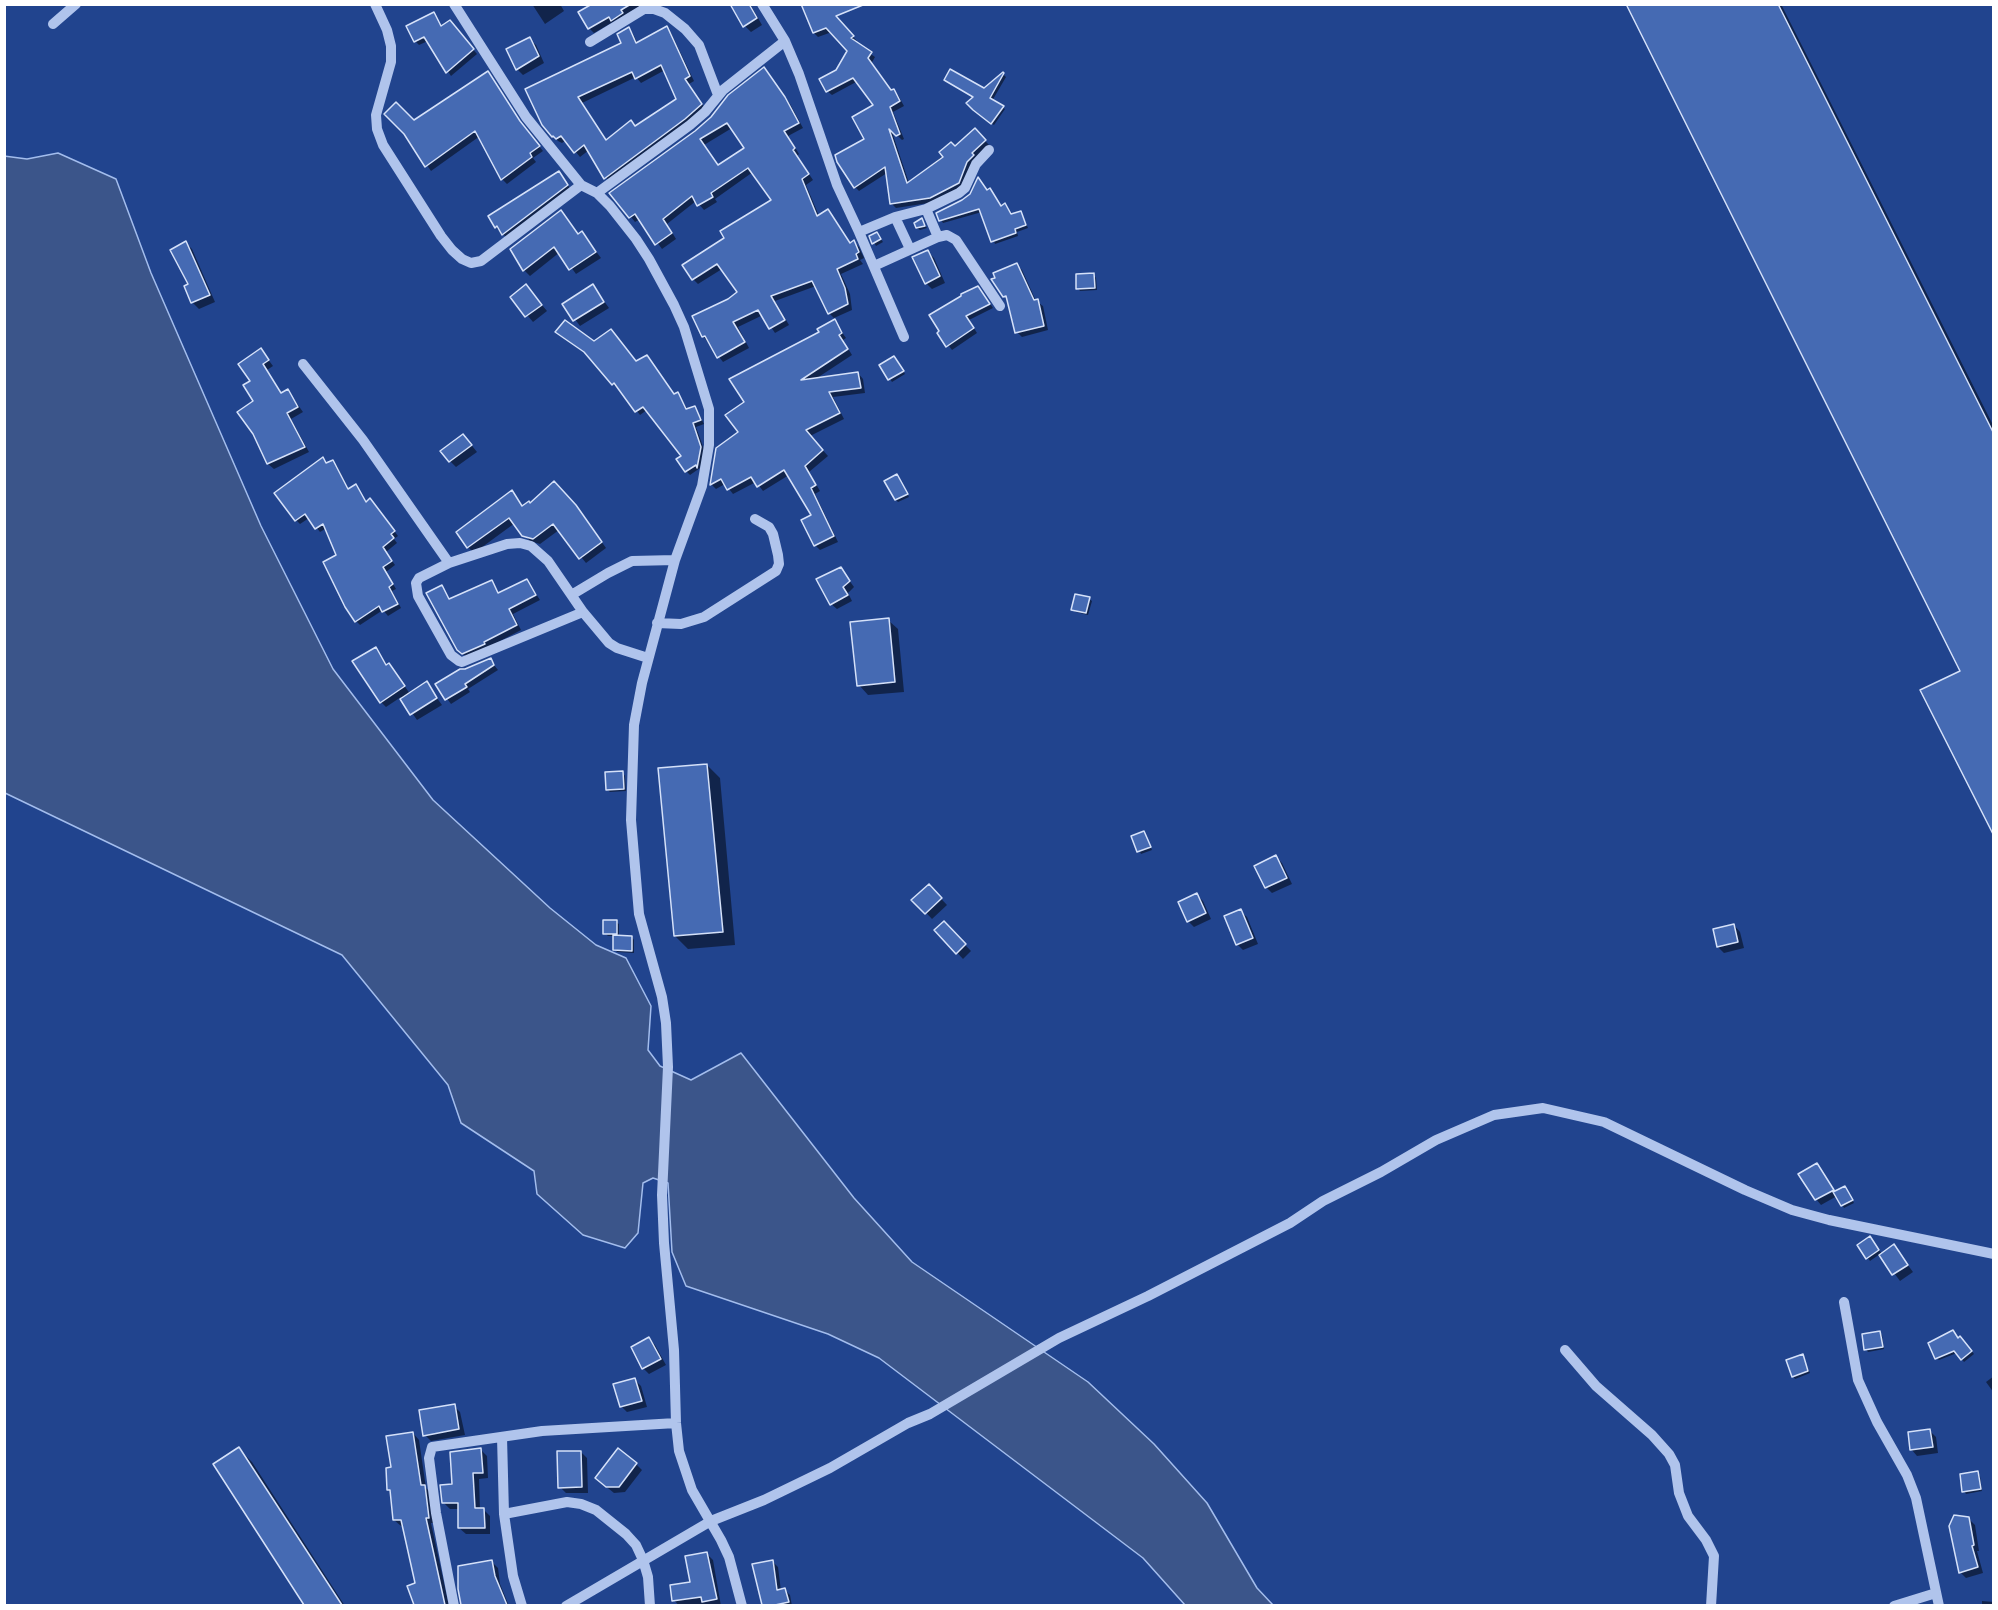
<!DOCTYPE html>
<html>
<head>
<meta charset="utf-8">
<style>
	body { margin:0 }
	#map { position:relative; width:1998px; height:1610px; overflow:hidden; background:#21448e; font-family:"Titillium Web",sans-serif }
	canvas { display:block }
	.frame { position:absolute; inset:0; border:6px solid #fff; pointer-events:none }
</style>
</head>
<body>
<div id="map">
<canvas width="1998" height="1610"></canvas>
<div class="frame"></div>
</div>
<script>
const ctx = document.querySelector('canvas').getContext('2d');
ctx.lineJoin = 'round';
function fillPath(path, color) { ctx.fillStyle = color; ctx.fill(path, 'evenodd'); }
const shape = rows => new Path2D(rows.map(r => 'M' + r).join(''));
function strokePath(path, color, width, dash) { ctx.strokeStyle = color; ctx.lineWidth = width; ctx.lineCap = dash ? 'butt' : 'round'; ctx.setLineDash(dash || []); ctx.stroke(path); }
const water = shape([
	[58,153,116,179,151,273,261,526,333,669,433,800,550,908,596,945,626,958,651,1006,648,1050,660,1066,691,1080,741,1053,854,1198,912,1262,1088,1382,1154,1444,1207,1503,1257,1588,1273,1605,1185,1605,1143,1558,879,1358,828,1334,686,1286,672,1252,668,1183,653,1178,643,1183,638,1233,625,1248,583,1235,537,1194,534,1171,461,1123,448,1085,342,955,5,793,4,156,27,159,58,153]
]);
fillPath(water, '#3b558a');
strokePath(water, '#a3bded', 1.5);
fillPath(shape([
	[532,4,560,4,564,11,545,24],
	[595,4,644,4,594,33,589,28],
	[732,4,750,4,762,25,751,32,745,26],
	[1627,4,1781,4,1994,427,1994,833,1962,672],
	[804,7,826,8,857,41,855,43,875,57,871,64,892,92,894,91,898,95,904,106,893,112,904,139,902,140,891,129,909,183,975,130,989,145,963,188,935,202,896,208,891,203,887,173,859,191,855,187,875,105,858,81,832,95,827,91,849,51,832,32,818,37,814,33],
	[433,14,442,27,453,26,477,54,451,76,428,41,419,45,415,41],
	[666,28,671,33,694,81,689,84,706,110,610,183,589,150,580,157,566,140,562,143,558,141,544,125,623,44,629,29,633,34,638,44],
	[665,70,678,99,635,127,607,141,582,103,636,77,641,83],
	[529,39,536,45,544,63,523,75,517,69],
	[488,73,524,128,543,151,533,158,536,162,507,184,502,179,480,136,431,171,405,133,414,122],
	[1003,74,1006,77,992,101,1005,109,994,125,977,113,984,89],
	[775,83,790,104,803,128,788,136,799,154,797,156,813,180,806,185,819,216,833,216,851,244,854,242,859,247,864,258,860,260,863,264,841,274,850,294,852,310,834,318,829,313,816,286,775,301,789,325,775,333,763,315,738,327,749,348,723,362,703,336,729,300,739,293,722,269,698,284,693,279,773,201,753,172,715,199,717,202,704,210,696,201,667,224,676,239,662,249,640,219,635,222,612,193],
	[732,128,746,149,719,167,704,145],
	[559,173,572,191,509,240,496,227],
	[988,191,1001,207,1011,215,1021,212,1028,228,1017,232,1018,236,995,244,982,212,943,223,941,220],
	[921,220,927,228,920,230,917,228],
	[582,233,601,258,576,274,560,252,530,276,524,270,512,249],
	[877,234,883,242,876,246,871,237],
	[186,243,192,249,215,302,199,309,193,303,186,287,190,285],
	[928,252,934,258,945,283,932,289,926,283],
	[1017,265,1022,270,1036,301,1043,306,1048,330,1022,337,1017,332,1009,301,1004,296],
	[1094,275,1096,278,1097,290,1080,291,1078,288],
	[526,286,547,311,533,322,512,297],
	[593,286,609,308,580,326,564,304],
	[982,292,993,308,969,320,977,333,952,350,939,333],
	[834,321,846,338,843,340,852,355,814,380,858,373,863,379,865,393,833,397,844,419,810,436,828,456,809,472,820,491,815,494,838,542,820,550,815,545,813,516,789,475,763,491,756,482,733,494,725,484,716,489,711,484,717,449,740,432,746,402],
	[594,343,636,362,674,395,678,394,688,410,694,408,698,412,704,424,696,427,705,452,700,468,690,475,686,471,683,456,647,410,640,415,619,387,617,388,613,384],
	[261,350,273,366,267,370,282,394,288,391,303,412,291,419,309,452,274,469,268,464,254,434,255,401],
	[897,360,905,374,892,382,881,366],
	[469,442,477,452,456,467,450,461],
	[323,459,328,464,332,462,337,466,349,490,356,486,367,503,374,504,398,536,394,539,397,543,386,552,395,565,386,572,396,589,392,591,401,608,388,616,383,610,360,625,356,621,338,555,327,528,320,532,309,518,300,524,296,520],
	[899,479,909,497,898,502,896,500],
	[512,492,524,507,581,513,606,548,586,563,559,530,540,544,530,541,515,523,474,553,468,547],
	[841,569,854,587,848,593,852,601,837,609,831,604],
	[527,580,540,600,513,614,521,630,468,658,463,654,458,649,441,587,450,600,491,581,499,594],
	[1089,599,1092,601,1088,615,1076,612,1073,610],
	[888,620,898,629,904,692,868,695,859,685],
	[376,649,387,665,394,670,410,694,426,683,442,705,417,720,401,697,386,707,381,702],
	[490,660,498,670,468,689,470,692,451,704,437,685],
	[707,765,720,778,735,945,688,949,675,936],
	[623,773,625,776,626,791,610,792,607,789],
	[1144,833,1152,850,1141,854,1133,837],
	[1276,857,1282,863,1292,884,1272,893,1266,887],
	[929,886,947,905,932,919,914,900],
	[1197,895,1203,901,1211,919,1194,927,1188,921],
	[1240,911,1247,917,1258,944,1243,950,1237,944],
	[616,922,619,924,619,937,632,937,634,940,634,953,617,952,615,949,615,936,608,936,605,933],
	[944,923,971,951,963,959,936,930],
	[1734,925,1740,932,1744,948,1724,953,1718,947],
	[1817,1165,1836,1192,1847,1190,1854,1203,1844,1208,1837,1196,1821,1205,1816,1199],
	[1873,1241,1882,1254,1894,1246,1913,1272,1900,1281,1880,1254,1870,1261,1859,1245],
	[1879,1333,1882,1335,1884,1349,1868,1352,1866,1349],
	[649,1339,655,1345,666,1365,649,1374,643,1368],
	[1958,1339,1963,1340,1974,1354,1964,1362,1957,1353,1939,1360,1936,1358],
	[1802,1356,1810,1373,1795,1379,1793,1376],
	[1994,1376,1994,1393,1986,1382],
	[635,1380,641,1386,647,1407,627,1412,621,1406],
	[454,1406,460,1412,465,1435,431,1441,425,1435],
	[1930,1431,1936,1437,1938,1453,1917,1456,1911,1449],
	[413,1433,419,1440,426,1488,431,1493,435,1523,431,1523,449,1606,415,1606,408,1587,417,1584,404,1525,401,1526,394,1520,392,1493,388,1489,392,1469],
	[239,1449,252,1462,345,1606,306,1606,215,1465],
	[481,1450,487,1456,488,1478,479,1479,480,1510,484,1510,490,1516,490,1534,466,1534,459,1528,459,1509,450,1509,444,1503],
	[581,1452,587,1458,588,1493,566,1493,560,1487],
	[636,1464,642,1470,625,1492,614,1493,603,1484],
	[1977,1473,1980,1476,1982,1491,1966,1494,1964,1491],
	[1969,1519,1975,1525,1979,1551,1977,1551,1983,1573,1966,1578,1960,1572],
	[707,1554,713,1560,721,1606,679,1606,674,1600,691,1583],
	[492,1562,498,1568,500,1584,509,1606,463,1606,460,1589],
	[773,1562,778,1567,781,1591,785,1590,790,1595,792,1606,763,1606,753,1565],
	[1982,1601,1994,1602,1994,1606,1982,1606]
]), '#0007');
const building = shape([
	[592,4,631,4,621,10,623,13,611,21,609,17,588,29,578,12,592,4],
	[730,4,749,4,757,18,743,27,730,4],
	[801,4,863,5,836,16,854,36,851,38,872,52,868,58,891,90,894,89,900,101,890,107,900,134,896,136,889,129,907,183,943,157,939,152,951,142,955,146,975,128,986,140,972,153,974,155,967,162,959,183,930,198,890,204,885,167,854,188,837,162,835,155,864,139,852,117,873,105,853,78,826,92,819,79,836,70,847,51,826,28,813,33,801,4],
	[1626,4,1778,4,1994,434,1994,836,1920,690,1960,671,1626,4],
	[434,12,441,26,450,20,474,49,446,73,424,37,414,42,406,26,434,12],
	[667,26,690,76,685,79,702,104,685,119,604,179,584,145,574,153,561,136,556,139,553,136,552,137,542,125,525,89,621,43,617,34,629,27,636,43,667,26],
	[661,65,676,99,635,126,631,120,606,140,578,97,632,72,635,79,661,65],
	[530,37,539,56,516,70,506,49,530,37],
	[764,67,785,97,799,123,784,131,795,148,793,150,809,174,802,179,817,216,828,209,850,243,854,240,859,252,856,254,858,259,837,269,845,288,848,304,828,314,812,281,771,296,785,320,769,329,758,310,733,322,745,342,717,358,705,336,702,337,692,316,728,299,737,292,717,264,692,280,682,265,724,238,720,231,771,200,748,168,711,193,713,197,697,206,692,196,663,219,672,233,655,245,635,214,629,218,609,193,695,131,711,117,728,95,764,67],
	[727,123,744,148,718,165,700,139,727,123],
	[950,69,984,88,1003,72,1004,73,990,98,1004,106,991,124,973,110,966,103,973,97,944,80,950,69],
	[488,71,520,121,540,146,530,153,532,157,501,180,475,131,425,167,404,134,384,114,396,102,414,120,488,71],
	[559,171,568,185,502,235,497,226,495,228,488,216,559,171],
	[978,177,987,190,990,188,1001,206,1005,203,1011,214,1021,211,1026,225,1015,229,1016,233,991,242,979,209,939,221,936,213,962,200,970,194,978,177],
	[561,210,578,234,582,231,596,252,569,270,554,247,523,271,510,249,561,210],
	[922,218,925,226,916,228,914,223,922,218],
	[877,232,881,239,872,244,869,236,877,232],
	[186,241,210,295,191,303,184,286,188,284,170,250,186,241],
	[928,250,940,276,925,284,912,257,928,250],
	[1017,263,1034,300,1038,299,1044,326,1015,333,1006,296,1003,297,991,279,995,278,993,273,1017,263],
	[1094,273,1095,288,1076,289,1076,274,1094,273],
	[526,284,542,305,525,317,510,297,526,284],
	[593,284,604,302,573,321,562,304,593,284],
	[978,286,990,304,966,316,974,328,946,347,937,333,939,331,929,315,961,296,961,294,978,286],
	[835,319,842,333,839,335,848,349,801,380,858,372,861,388,829,392,840,413,806,430,823,450,805,466,816,485,811,488,834,536,814,546,801,520,811,515,784,470,757,487,751,477,727,490,721,479,710,485,716,448,738,432,725,415,744,402,729,379,819,332,817,329,835,319],
	[565,320,594,341,611,329,636,361,647,355,674,394,678,392,686,409,695,406,701,420,693,423,701,447,697,468,696,465,685,472,676,459,681,456,643,407,635,412,614,383,612,385,584,352,555,332,565,320],
	[261,348,269,360,263,364,281,393,288,389,298,407,287,413,305,447,267,464,253,434,237,412,253,401,243,385,250,381,238,364,261,348],
	[894,356,904,371,888,380,879,365,894,356],
	[463,434,472,445,449,462,440,451,463,434],
	[323,457,326,463,333,460,348,489,356,484,366,502,370,498,395,531,391,534,394,538,383,547,392,561,383,567,393,584,389,587,398,604,382,612,379,606,355,622,345,607,323,562,336,555,323,524,315,529,305,514,295,521,274,493,323,457],
	[897,474,908,494,895,500,884,481,897,474],
	[554,481,576,505,602,542,579,559,553,524,533,539,522,536,509,518,467,548,456,532,512,490,522,506,529,501,530,503,554,481],
	[841,567,850,581,843,587,848,595,830,605,816,579,841,567],
	[527,579,536,595,509,609,517,625,484,642,485,644,462,654,457,650,426,593,442,585,449,599,492,580,498,593,527,579],
	[1075,594,1090,597,1086,613,1071,610,1075,594],
	[889,618,895,682,857,686,850,622,889,618],
	[376,647,386,665,389,663,405,686,380,703,352,661,376,647],
	[491,658,494,665,465,684,467,687,445,700,435,684,460,669,465,669,491,658],
	[427,681,437,698,410,715,400,699,427,681],
	[707,764,723,932,674,936,658,768,707,764],
	[623,771,624,789,606,790,605,772,623,771],
	[1144,831,1151,847,1137,852,1131,836,1144,831],
	[1276,855,1287,878,1265,888,1254,866,1276,855],
	[929,884,942,898,925,914,911,900,929,884],
	[1197,893,1206,913,1187,922,1178,902,1197,893],
	[1241,909,1253,938,1236,945,1224,916,1241,909],
	[603,920,617,920,617,934,603,934,603,920],
	[944,921,966,944,956,954,934,930,944,921],
	[1734,924,1738,942,1717,947,1713,929,1734,924],
	[613,935,632,936,632,951,613,950,613,935],
	[1817,1163,1834,1190,1815,1200,1798,1174,1817,1163],
	[1845,1186,1853,1200,1841,1206,1833,1192,1845,1186],
	[1870,1236,1879,1250,1866,1259,1857,1245,1870,1236],
	[1894,1244,1908,1265,1892,1275,1879,1255,1894,1244],
	[1953,1330,1958,1338,1960,1336,1972,1351,1961,1360,1954,1351,1935,1359,1928,1343,1953,1330],
	[1880,1331,1883,1347,1864,1350,1862,1334,1880,1331],
	[649,1337,661,1359,642,1369,631,1347,649,1337],
	[1803,1354,1808,1371,1792,1377,1786,1360,1803,1354],
	[635,1378,642,1401,620,1407,613,1384,635,1378],
	[455,1404,459,1429,423,1436,419,1410,455,1404],
	[1930,1429,1933,1447,1910,1450,1908,1432,1930,1429],
	[413,1432,421,1485,425,1485,429,1518,426,1518,445,1605,414,1605,407,1586,415,1583,401,1520,393,1520,390,1490,387,1490,386,1468,391,1467,386,1436,413,1432],
	[239,1447,342,1605,304,1605,213,1464,239,1447],
	[481,1448,483,1473,473,1473,475,1508,484,1508,485,1528,458,1528,458,1503,442,1503,440,1485,452,1484,450,1452,481,1448],
	[618,1448,637,1463,619,1487,606,1487,595,1478,618,1448],
	[557,1451,581,1451,582,1487,558,1488,557,1451],
	[1978,1471,1981,1489,1962,1492,1960,1474,1978,1471],
	[1954,1515,1969,1517,1974,1545,1972,1546,1978,1567,1959,1573,1949,1526,1954,1515],
	[707,1552,717,1599,702,1602,701,1597,672,1601,670,1585,690,1582,685,1556,707,1552],
	[492,1560,495,1576,507,1605,461,1605,458,1589,458,1566,492,1560],
	[773,1560,777,1590,785,1588,789,1602,775,1605,762,1605,752,1564,773,1560]
]);
fillPath(building, '#456ab3');
strokePath(building, '#d5e1f9', 1.5);
strokePath(shape([
	[375,4,387,30,391,46,391,62,376,115,377,129,383,145,441,236,452,250,462,259,471,263,481,261,581,185],
	[454,4,526,117,581,185,597,193,610,206,636,239,649,259,674,305,684,327,709,409,709,445,702,486,675,560,642,683,634,725,631,820,639,914,662,997,666,1023,668,1067,662,1195,664,1243,674,1350,676,1423,679,1451,692,1490,721,1540,729,1557,742,1606],
	[762,4,785,41,799,74,837,185,859,232,895,217,926,209,959,193,965,188,976,164,989,150],
	[53,24,76,4],
	[590,42,644,9,654,9,665,13,685,29,699,45,718,95],
	[597,193,690,125,705,112,723,90,785,41],
	[895,217,910,249],
	[859,232,904,337],
	[938,237,947,235,956,240,1000,306],
	[874,266,938,237,926,209],
	[303,364,363,440,449,563],
	[573,594,608,573,632,561,675,560],
	[583,612,548,561,531,546,520,543,507,544,449,563,419,578,416,583,418,596,451,655,459,661,462,662,583,612,609,643,617,648,648,658],
	[657,623,681,624,704,617,776,571,779,564,778,555,773,534,769,527,755,519],
	[1844,1302,1858,1380,1877,1422,1907,1475,1916,1498,1939,1606],
	[1565,1350,1596,1386,1652,1435,1669,1454,1675,1465,1679,1493,1688,1516,1706,1540,1714,1556,1711,1606],
	[502,1437,504,1514,513,1576,522,1606],
	[504,1514,567,1502,581,1504,596,1510,626,1534,636,1545,643,1560,648,1577,650,1606],
	[454,1606,436,1513,429,1458,432,1447,542,1431,676,1423],
	[566,1606,711,1521,764,1500,830,1468,908,1423,930,1414,1059,1338,1148,1296,1290,1223,1323,1201,1381,1172,1436,1140,1494,1115,1543,1108,1604,1122,1745,1190,1792,1210,1829,1220,1994,1254],
	[1894,1606,1936,1593]
]), '#b0c4ec', 10);
</script>
</body>
</html>
